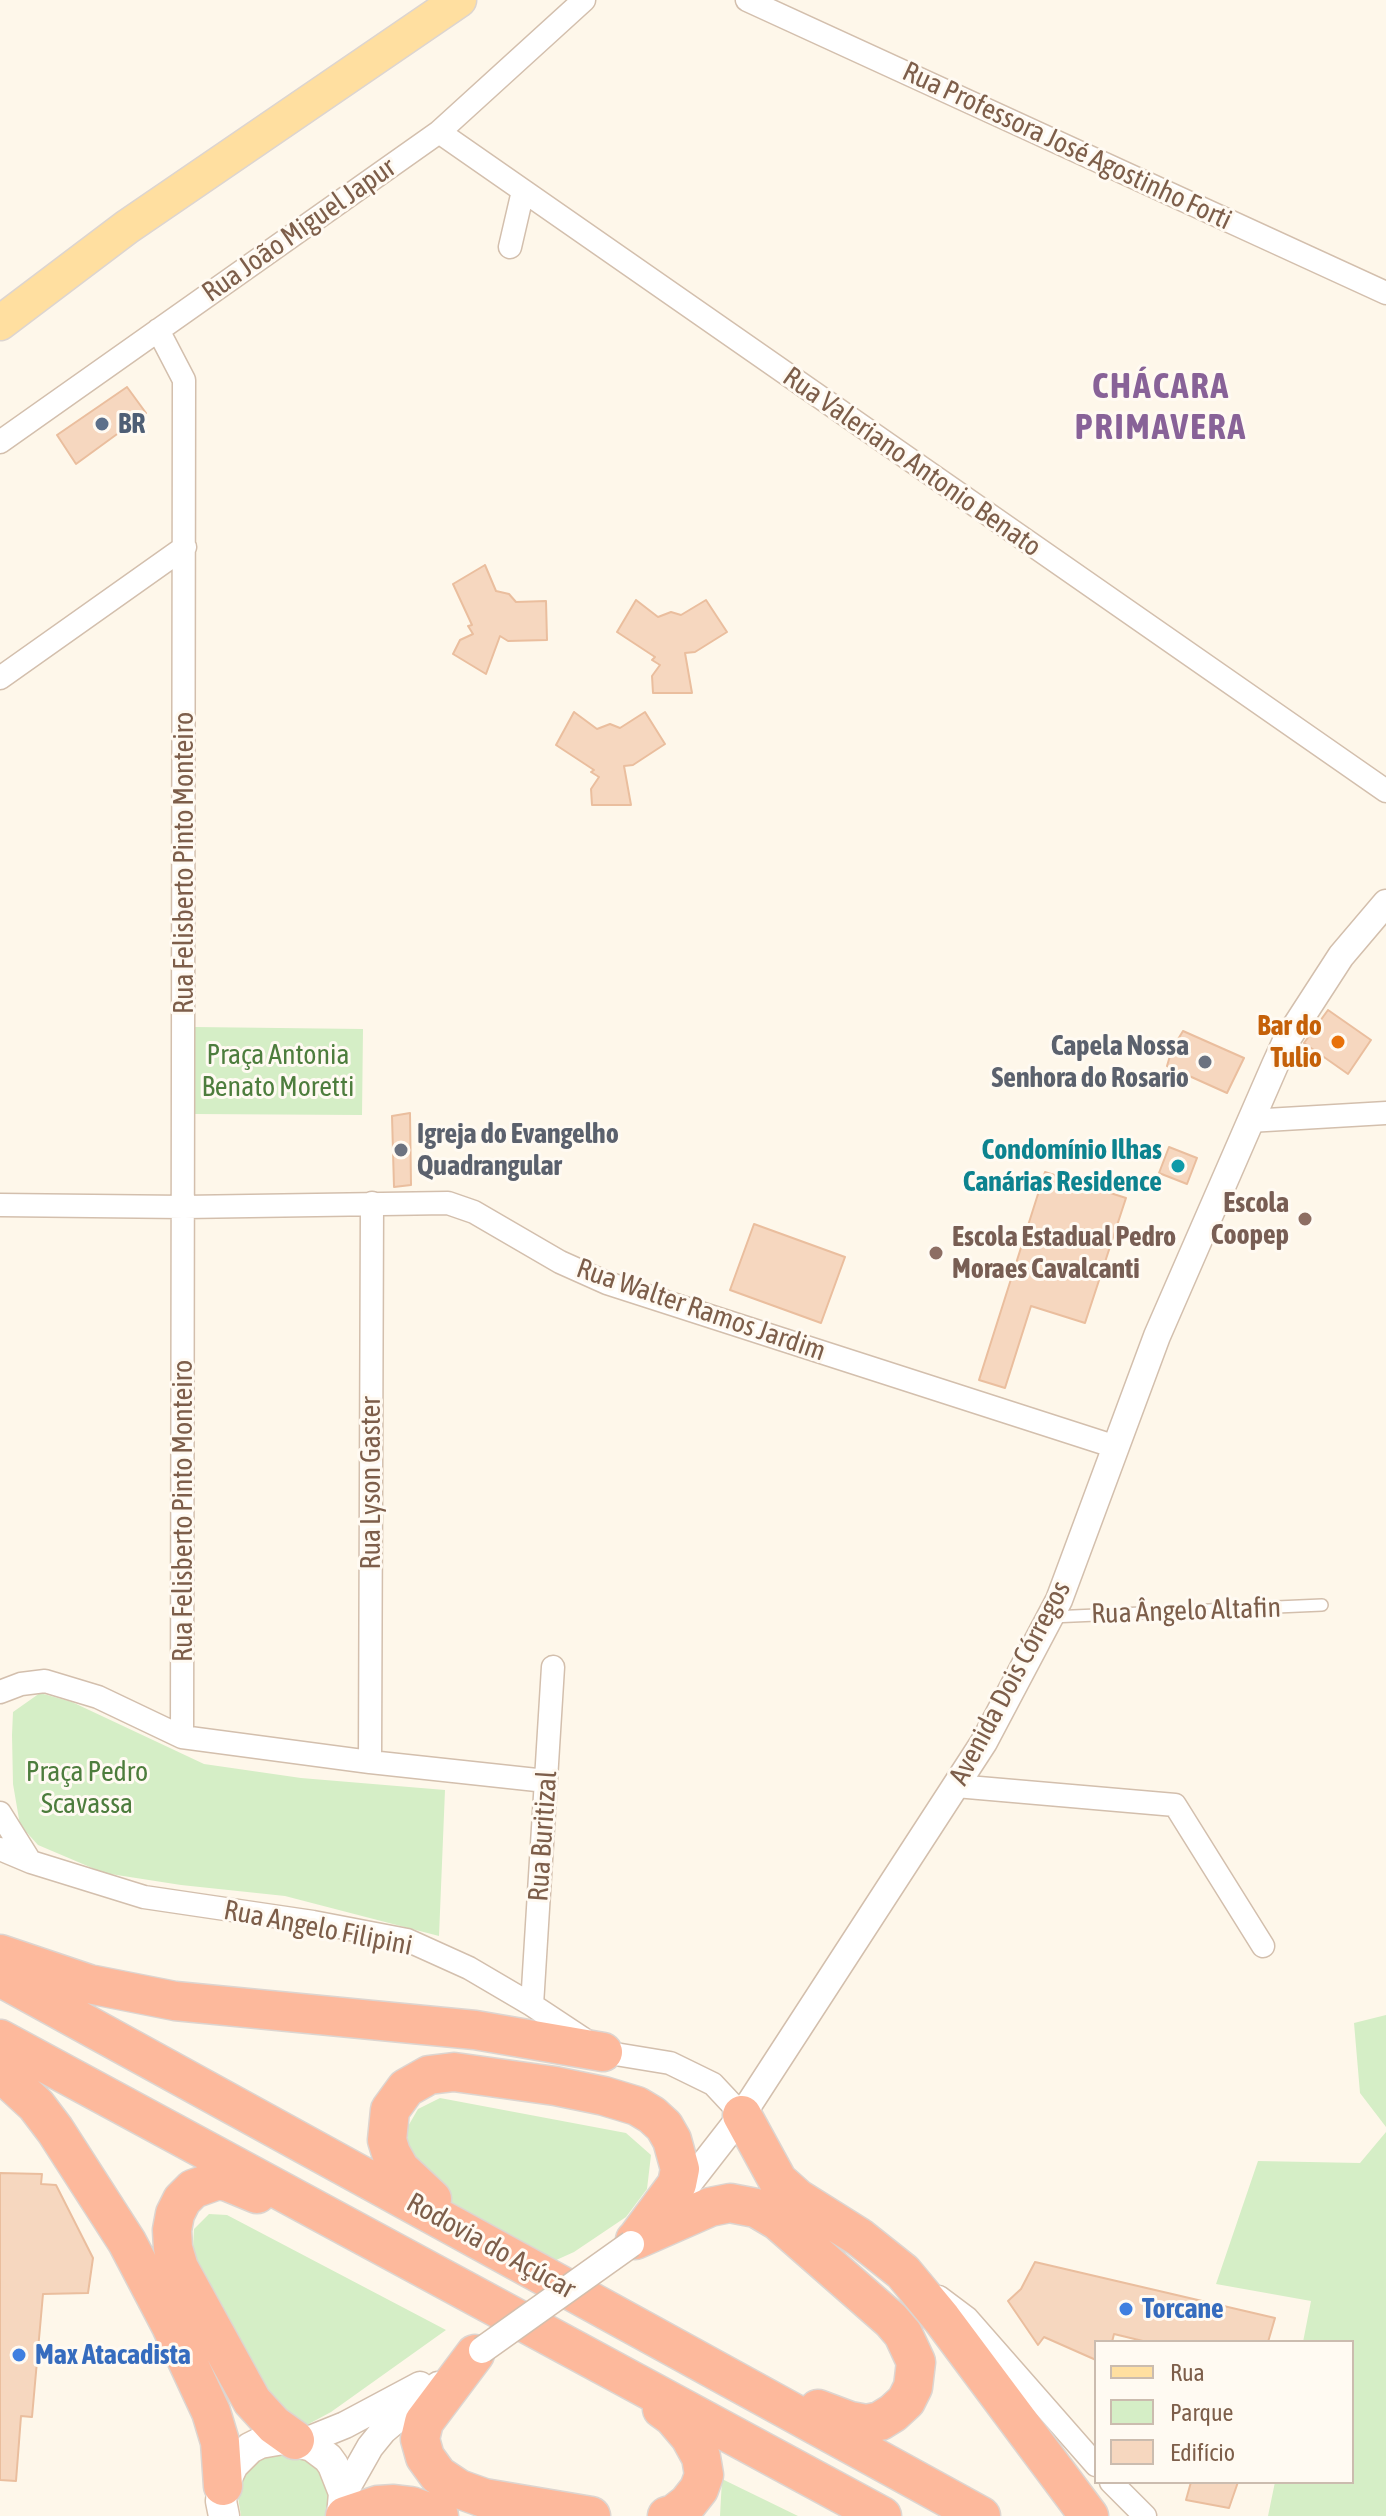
<!DOCTYPE html>
<html>
<head>
<meta charset="utf-8">
<style>
	body { margin:0 }
	#map { position:relative; width:1386px; height:2516px; overflow:hidden; background:#fef7ea; font-family:"Asap Condensed",sans-serif }
	canvas { display:block }
	.legend { position:absolute; left:1094px; top:2340px; width:260px; height:144px; box-sizing:border-box; background:#fffaf2; border:2px solid #cbbcaf; margin:0; padding:10px 14px; list-style:none; font-size:24px; color:#7d5e4a }
	.legend li { display:flex; align-items:center; gap:16px; height:40px }
	.legend b { width:40px; border:2px solid #cbbcaf }
</style>
</head>
<body>
<div id="map">
<canvas width="1386" height="2516"></canvas>
<ul class="legend">
<li><b style="height:10px;background:#ffdfa0"></b>Rua</li>
<li><b style="height:22px;background:#d5eec6"></b>Parque</li>
<li><b style="height:22px;background:#f6d7bf"></b>Edifício</li>
</ul>
</div>
<script>
const ctx = document.querySelector('canvas').getContext('2d');
ctx.lineJoin = 'round';
function fillPath(path, color) { ctx.fillStyle = color; ctx.fill(path, 'evenodd'); }
const shape = rows => new Path2D(rows.map(r => 'M' + r).join(''));
function strokePath(path, color, width, dash) { ctx.strokeStyle = color; ctx.lineWidth = width; ctx.lineCap = dash ? 'butt' : 'round'; ctx.setLineDash(dash || []); ctx.stroke(path); }
function label(font, color, halo, rows, align = 'center') {
  ctx.font = font + ' "Asap Condensed",sans-serif'; ctx.lineWidth = 6; ctx.setLineDash([]); ctx.textBaseline = 'middle'; ctx.strokeStyle = halo; ctx.fillStyle = color; for (const [text, x, y, turn = 0] of rows) {
    ctx.save(); ctx.translate(x, y); ctx.rotate((+turn || 0) * Math.PI / 180); ctx.textAlign = isNaN(turn) ? turn : align; if (halo) ctx.strokeText(text, 0, 0); ctx.fillText(text, 0, 0); ctx.restore();
  }
}
fillPath(shape([
	[195,1027,363,1029,362,1115,194,1114],
	[40,1693,72,1702,204,1764,301,1778,445,1790,439,1936,285,1896,181,1885,104,1873,38,1845,20,1825,13,1784,12,1735,13,1712],
	[1386,2015,1386,2127,1360,2093,1354,2023],
	[440,2098,626,2133,651,2155,647,2189,626,2217,574,2252,554,2261,459,2209,425,2181,408,2146,407,2128,418,2109],
	[1386,2132,1386,2516,1268,2516,1275,2482,1352,2482,1352,2342,1303,2342,1311,2301,1216,2284,1258,2161,1360,2163],
	[209,2214,227,2215,446,2330,331,2412,303,2427,279,2419,199,2276,193,2248,194,2229],
	[276,2454,291,2454,306,2458,318,2467,331,2495,327,2516,241,2516,238,2497,241,2482,249,2469,261,2459],
	[722,2479,798,2516,720,2516]
]), '#d5eec6');
const building = shape([
	[127,387,146,413,76,464,57,435,127,387],
	[485,565,496,591,509,594,516,602,546,601,547,640,508,641,500,636,486,674,453,654,460,640,473,634,468,626,472,625,453,584,485,565],
	[636,600,658,617,671,612,681,615,706,600,727,632,695,652,685,653,692,693,653,693,652,676,660,665,652,660,655,657,617,632,636,600],
	[574,712,597,729,610,724,620,728,645,712,665,744,633,765,624,766,631,805,592,805,591,789,599,777,591,772,594,770,556,745,574,712],
	[1328,1010,1371,1040,1348,1074,1304,1043,1328,1010],
	[1183,1031,1244,1058,1227,1093,1167,1066,1172,1049,1183,1031],
	[410,1113,411,1185,394,1187,392,1116,410,1113],
	[1169,1147,1197,1158,1187,1184,1159,1173,1169,1147],
	[1045,1172,1126,1198,1085,1323,1031,1306,1005,1388,979,1380,1045,1172],
	[754,1224,845,1257,821,1323,730,1290,754,1224],
	[0,2173,42,2174,41,2184,56,2185,93,2258,88,2293,43,2294,32,2417,21,2416,16,2481,0,2480,0,2173],
	[1035,2262,1275,2318,1268,2342,1147,2342,1114,2334,1112,2342,1096,2342,1096,2360,1044,2337,1038,2345,1008,2301,1021,2289,1035,2262],
	[1191,2482,1238,2482,1229,2508,1186,2500,1191,2482]
]);
fillPath(building, '#f6d7bf');
strokePath(building, '#eabe9e', 2);
const service = shape([
	[1051,1617,1322,1605]
]);
const minor = shape([
	[747,0,1386,293],
	[439,132,1386,791],
	[510,247,523,191],
	[158,330,184,380,182,1737],
	[0,442,439,132,584,0],
	[0,678,185,547],
	[1249,1121,1386,1113],
	[0,1205,184,1207,448,1203,474,1212,560,1262,607,1283,1116,1447],
	[0,1692,21,1684,45,1681,98,1697,182,1737,370,1762,546,1781],
	[370,1762,372,1203],
	[956,1786,1175,1805,1263,1946],
	[0,1813,30,1861],
	[0,1849,31,1862,144,1897,313,1922,407,1940,469,1968,532,2005,603,2052,670,2063,713,2084,742,2115],
	[532,2005,553,1667],
	[939,2297,967,2318,1096,2465],
	[1111,2482,1145,2516]
]);
const tertiary = shape([
	[675,2201,742,2115,984,1742,1059,1600,1157,1336,1275,1065,1286,1041,1341,956,1386,903],
	[303,2442,345,2425,420,2385],
	[344,2493,370,2447,383,2431,438,2385]
]);
const secondary = shape([
	[224,2516,221,2501,223,2486,233,2465,250,2448,260,2443,283,2439,312,2446,328,2458,333,2465,344,2493,342,2516]
]);
const primary = shape([
	[0,323,127,227,459,0]
]);
const motorway = shape([
	[0,1954,89,1984,175,2001,475,2030,603,2052],
	[0,1977,981,2516],
	[0,2039,882,2516],
	[0,2072,36,2105,55,2130,127,2242,171,2326,211,2412,220,2442,223,2486],
	[742,2115,778,2181,797,2198,859,2237,903,2272,942,2319,1089,2516],
	[257,2194,228,2182,218,2180,193,2189,182,2200,175,2214,172,2230,173,2248,179,2268,252,2401,274,2425,295,2440],
	[432,2199,400,2169,391,2153,387,2140,390,2110,406,2088,429,2075,454,2072,555,2086,604,2096,637,2106,652,2115,664,2126,672,2140,680,2169,677,2184,637,2238],
	[635,2240,710,2207,730,2203,756,2208,778,2221,891,2320,903,2334,916,2362,913,2387,906,2401,893,2413,880,2421,866,2424,850,2421,818,2409],
	[475,2354,424,2422,420,2439,425,2457,438,2475,459,2489,484,2498,591,2516],
	[662,2409,673,2417,690,2437,701,2457,704,2475,699,2489,688,2503,674,2514,667,2516],
	[345,2516,378,2505,394,2504,411,2506,439,2516]
]);
strokePath(service, '#d3bfad', 14);
strokePath(minor, '#d3bfad', 25);
strokePath(tertiary, '#d3bfad', 29);
strokePath(secondary, '#d8c2ad', 33);
strokePath(primary, '#ddd5d0', 37);
strokePath(motorway, '#ddd5d0', 41);
strokePath(service, '#fff', 11);
strokePath(minor, '#fff', 22);
strokePath(tertiary, '#fff', 26);
strokePath(secondary, '#fff', 30);
strokePath(primary, '#ffdfa0', 34);
strokePath(motorway, '#fdb99c', 38);
const tertiaryBridge = shape([
	[482,2350,631,2244]
]);
strokePath(tertiaryBridge, '#d3bfad', 29, []);
strokePath(tertiaryBridge, '#fff', 26);
for (const [x, y, r, color] of [
	[102,424,8,"#5c6f8a"],
	[1338,1042,8,"#e8710a"],
	[1205,1062,8,"#6b7280"],
	[401,1150,8,"#6b7280"],
	[1178,1166,8,"#0f9aa8"],
	[1305,1219,8,"#8d6e63"],
	[936,1253,8,"#8d6e63"],
	[1126,2309,8,"#3f7fe0"],
	[19,2355,8,"#3f7fe0"]
]) { const dot = new Path2D(); dot.arc(x, y, r, 0, 2 * Math.PI); ctx.fillStyle = color; ctx.fill(dot); strokePath(dot, '#fffaf2', 3); }
label('28px', '#7d5e4a', '#fffaf2', [
	["Rua Professora José Agostinho Forti",1067,146,25],
	["Rua João Miguel Japur",299,230,-35],
	["Rua Valeriano Antonio Benato",912,462,35],
	["Rua Felisberto Pinto Monteiro",184,863,-90],
	["Rua Walter Ramos Jardim",701,1310,19],
	["Rua Lyson Gaster",371,1483,-90],
	["Rua Felisberto Pinto Monteiro",183,1511,-90],
	["Rua Ângelo Altafin",1186,1611,-2],
	["Avenida Dois Córregos",1010,1683,-62],
	["Rua Buritizal",543,1836,-86],
	["Rua Angelo Filipini",318,1928,11],
	["Rodovia do Açúcar",491,2246,29]
]);
label('bold 28px', '#4e5e75', '#fffaf2', [
	["BR",118,424]
], 'left');
label('bold 28px', '#c56008', '#fffaf2', [
	["Bar do",1322,1026],
	["Tulio",1322,1058]
], 'right');
label('bold 28px', '#5b616d', '#fffaf2', [
	["Capela Nossa",1189,1046],
	["Senhora do Rosario",1189,1078],
	["Igreja do Evangelho",417,1134,"left"],
	["Quadrangular",417,1166,"left"]
], 'right');
label('28px', '#4d7d3d', '#fffaf2', [
	["Praça Antonia",278,1055],
	["Benato Moretti",278,1087],
	["Praça Pedro",87,1772],
	["Scavassa",87,1804]
]);
label('bold 28px', '#0d838f', '#fffaf2', [
	["Condomínio Ilhas",1162,1150],
	["Canárias Residence",1162,1182]
], 'right');
label('bold 28px', '#785e54', '#fffaf2', [
	["Escola",1289,1203],
	["Coopep",1289,1235],
	["Escola Estadual Pedro",952,1237,"left"],
	["Moraes Cavalcanti",952,1269,"left"]
], 'right');
label('bold 28px', '#366cbe', '#fffaf2', [
	["Torcane",1142,2309],
	["Max Atacadista",35,2355]
], 'left');
ctx.letterSpacing = '2px';
label('bold 36px', '#886298', '#fffaf2', [
	["CHÁCARA",1161,387],
	["PRIMAVERA",1161,428]
]);
ctx.letterSpacing = '0px';
</script>
</body>
</html>
